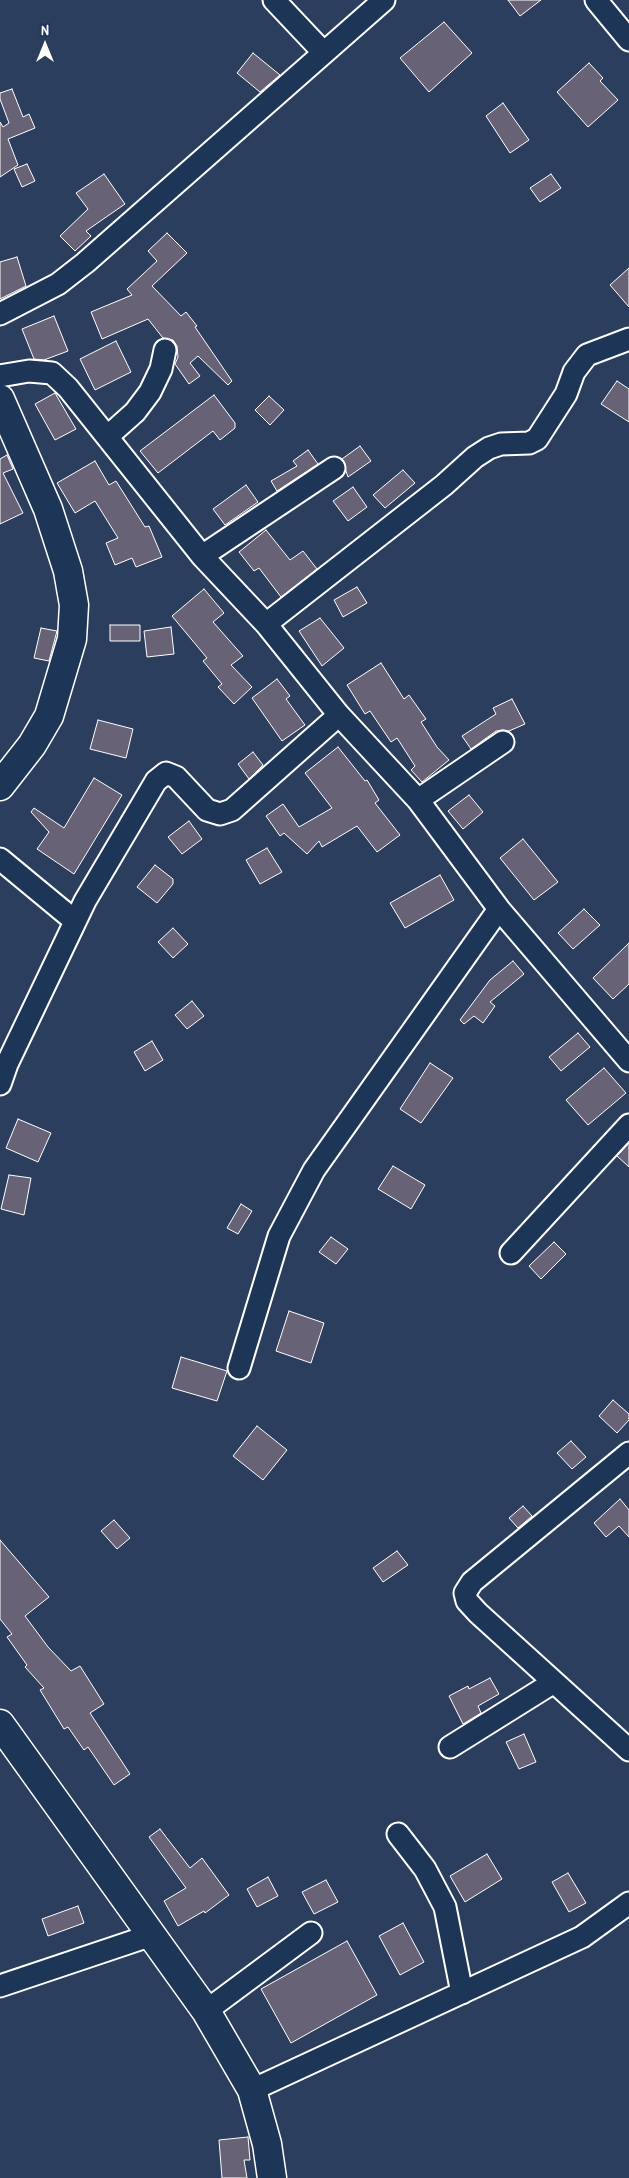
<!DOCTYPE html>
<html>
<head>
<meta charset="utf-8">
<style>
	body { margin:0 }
	#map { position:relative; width:629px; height:2178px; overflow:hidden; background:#2c3e5d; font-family:"Patrick Hand",sans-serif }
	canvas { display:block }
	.north { position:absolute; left:20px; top:20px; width:50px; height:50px; -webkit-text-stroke:4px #1d3557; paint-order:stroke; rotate:0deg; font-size:14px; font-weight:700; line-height:20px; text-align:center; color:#fff }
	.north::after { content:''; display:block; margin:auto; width:18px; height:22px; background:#fff; clip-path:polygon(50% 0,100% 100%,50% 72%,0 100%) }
</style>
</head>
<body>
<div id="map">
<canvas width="629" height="2178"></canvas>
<div class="north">N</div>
</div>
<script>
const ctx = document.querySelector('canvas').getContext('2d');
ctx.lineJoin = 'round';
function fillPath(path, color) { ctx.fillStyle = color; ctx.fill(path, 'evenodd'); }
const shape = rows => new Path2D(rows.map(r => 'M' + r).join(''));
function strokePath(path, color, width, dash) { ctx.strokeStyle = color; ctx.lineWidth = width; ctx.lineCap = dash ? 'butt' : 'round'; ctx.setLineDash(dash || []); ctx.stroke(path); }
const building = shape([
	[508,0,541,0,520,16,508,0],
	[444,22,472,53,429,92,400,58,444,22],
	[253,53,280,75,260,92,237,73,253,53],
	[589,63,603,78,600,81,618,100,588,127,557,92,589,63],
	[12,89,23,117,29,114,35,128,8,139,18,165,0,177,0,122,3,127,9,123,0,99,0,93,12,89],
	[503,103,529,140,510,153,486,116,503,103],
	[27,164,35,181,22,187,14,169,27,164],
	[104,174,125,204,86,231,91,236,75,251,60,236,88,209,76,193,104,174],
	[551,174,561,188,540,202,530,188,551,174],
	[167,233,187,253,152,286,181,316,186,312,197,326,195,327,232,381,228,385,198,356,190,363,200,376,189,384,175,364,178,357,177,346,173,340,163,338,148,319,102,339,91,312,132,295,127,289,157,261,148,251,167,233],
	[17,257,26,286,0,299,0,262,17,257],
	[629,268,629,307,610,285,629,268],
	[54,316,68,351,44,360,34,359,22,329,54,316],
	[116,341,131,372,95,390,80,359,116,341],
	[617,381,629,389,629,422,601,404,617,381],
	[55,393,76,429,55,440,35,404,55,393],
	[214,395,235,423,235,428,220,440,213,431,158,473,140,451,214,395],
	[269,396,284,410,270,425,255,410,269,396],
	[360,446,371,461,348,477,342,459,360,446],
	[308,450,318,464,277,491,271,481,297,466,293,461,308,450],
	[7,455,13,469,3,473,23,513,0,524,0,459,7,455],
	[95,461,109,485,116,481,145,527,149,526,162,557,136,567,132,558,115,565,106,543,118,538,95,501,75,513,57,483,95,461],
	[403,470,415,483,385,508,373,495,403,470],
	[246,485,258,502,225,525,213,509,246,485],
	[353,487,367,507,348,521,333,501,353,487],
	[266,530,290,560,303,551,317,569,281,597,259,568,254,571,239,552,266,530],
	[357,587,367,603,343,617,334,600,357,587],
	[204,589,224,613,213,622,243,656,231,665,252,687,234,704,218,687,222,684,203,661,207,658,172,616,204,589],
	[320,618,344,648,322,666,299,631,320,618],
	[110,625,140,625,140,641,110,641,110,625],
	[171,627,174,654,147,657,144,631,171,627],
	[41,628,57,631,49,661,34,658,41,628],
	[381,663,404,699,409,695,426,719,421,722,437,747,449,760,422,782,411,770,415,766,397,738,391,742,370,711,365,714,347,685,381,663],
	[277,679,290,696,286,699,305,725,282,741,252,698,277,679],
	[512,699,525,724,509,731,503,730,496,731,471,749,462,736,496,714,493,708,512,699],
	[98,720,133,729,126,758,90,749,98,720],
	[338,747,365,781,367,780,379,800,375,803,400,835,377,852,357,826,322,847,319,841,307,854,284,833,280,836,266,816,283,804,299,827,332,808,305,773,338,747],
	[253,752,263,765,249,779,238,764,253,752],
	[94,778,122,795,74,874,37,849,49,832,31,812,34,808,64,828,94,778],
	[469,795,483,812,463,829,448,811,469,795],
	[189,821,202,839,182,854,168,837,189,821],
	[523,839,558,882,534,900,500,858,523,839],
	[267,848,282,872,260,884,246,860,267,848],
	[155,865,173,879,173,884,157,903,137,887,155,865],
	[440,875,454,900,405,928,390,903,440,875],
	[584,909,600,925,573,949,558,933,584,909],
	[173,928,188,944,173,958,158,942,173,928],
	[629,943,629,984,613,999,593,978,629,943],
	[513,961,524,974,490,1002,495,1006,483,1023,474,1016,464,1024,460,1020,490,980,513,961],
	[192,1001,204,1016,187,1029,175,1015,192,1001],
	[578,1033,590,1047,561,1071,549,1057,578,1033],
	[152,1041,163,1060,145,1071,134,1052,152,1041],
	[430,1063,453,1078,421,1123,400,1109,430,1063],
	[604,1068,626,1093,588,1125,566,1100,604,1068],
	[18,1119,51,1133,38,1162,6,1148,18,1119],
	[629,1143,629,1167,617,1156,629,1143],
	[393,1166,425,1185,411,1209,378,1189,393,1166],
	[9,1175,31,1178,24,1215,1,1209,9,1175],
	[241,1204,252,1211,238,1234,227,1228,241,1204],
	[331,1237,348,1249,336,1264,319,1252,331,1237],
	[554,1242,566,1254,541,1279,529,1266,554,1242],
	[289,1311,324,1323,311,1363,276,1351,289,1311],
	[181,1357,227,1371,217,1401,172,1388,181,1357],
	[613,1400,629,1414,629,1420,617,1433,599,1416,613,1400],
	[257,1426,287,1450,263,1480,233,1456,257,1426],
	[571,1441,586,1457,572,1469,557,1453,571,1441],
	[620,1499,629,1510,629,1537,619,1526,606,1537,594,1523,620,1499],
	[523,1506,532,1516,518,1528,509,1518,523,1506],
	[114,1520,130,1538,117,1549,101,1531,114,1520],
	[0,1540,49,1597,25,1616,48,1647,71,1671,80,1666,104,1704,90,1713,130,1774,114,1785,88,1747,84,1750,68,1727,64,1729,40,1690,44,1688,25,1667,27,1665,7,1637,12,1634,0,1619,0,1540],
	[397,1551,408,1565,383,1582,373,1568,397,1551],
	[490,1678,499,1694,478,1706,481,1713,463,1724,449,1696,468,1686,469,1689,490,1678],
	[524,1734,536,1762,519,1769,506,1742,524,1734],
	[160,1829,190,1868,202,1858,229,1895,205,1913,204,1911,178,1926,164,1901,186,1888,149,1837,160,1829],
	[487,1854,502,1879,465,1902,450,1876,487,1854],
	[568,1873,586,1903,569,1912,552,1882,568,1873],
	[268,1877,278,1896,257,1907,247,1889,268,1877],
	[326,1880,338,1902,314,1914,302,1892,326,1880],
	[78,1906,84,1923,48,1936,42,1919,78,1906],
	[403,1923,424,1962,400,1975,379,1936,403,1923],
	[347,1941,377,1995,291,2043,261,1989,347,1941],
	[248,2137,250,2160,244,2160,247,2178,222,2178,219,2140,248,2137]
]);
fillPath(building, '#686276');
strokePath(building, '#fff', 1);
const minor = shape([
	[274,0,324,53],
	[596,0,629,40],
	[0,314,58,284,85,263,384,0],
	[0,376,29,371,52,373,68,388,202,556,266,624,339,715,418,800,499,909,629,1061],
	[107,437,135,412,150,392,161,369,165,350],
	[202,556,334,468],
	[266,624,444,485,475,457,489,448,501,444,529,443,537,439,566,394,574,372,587,355,629,339],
	[418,800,503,742],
	[0,859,75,921],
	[0,1084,7,1064,85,901,156,781,166,773,176,777,207,810,220,814,232,810,339,715],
	[511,1253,629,1125],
	[239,1368,279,1236,314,1170,499,909],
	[629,1453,472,1582,465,1593,467,1601,478,1613,629,1750],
	[450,1747,554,1682],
	[398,1834,425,1869,445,1907,462,1993],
	[0,1986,152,1935],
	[206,2011,311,1933],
	[252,2090,582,1937,629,1903]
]);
const highway = shape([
	[0,399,48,509,68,571,74,605,72,639,49,716,32,745,0,786],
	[0,1724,206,2011,252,2090,267,2144,272,2178]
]);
strokePath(minor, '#fff', 25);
strokePath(highway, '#fff', 31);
strokePath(minor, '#1d3557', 21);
strokePath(highway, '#1d3557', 28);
</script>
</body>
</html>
